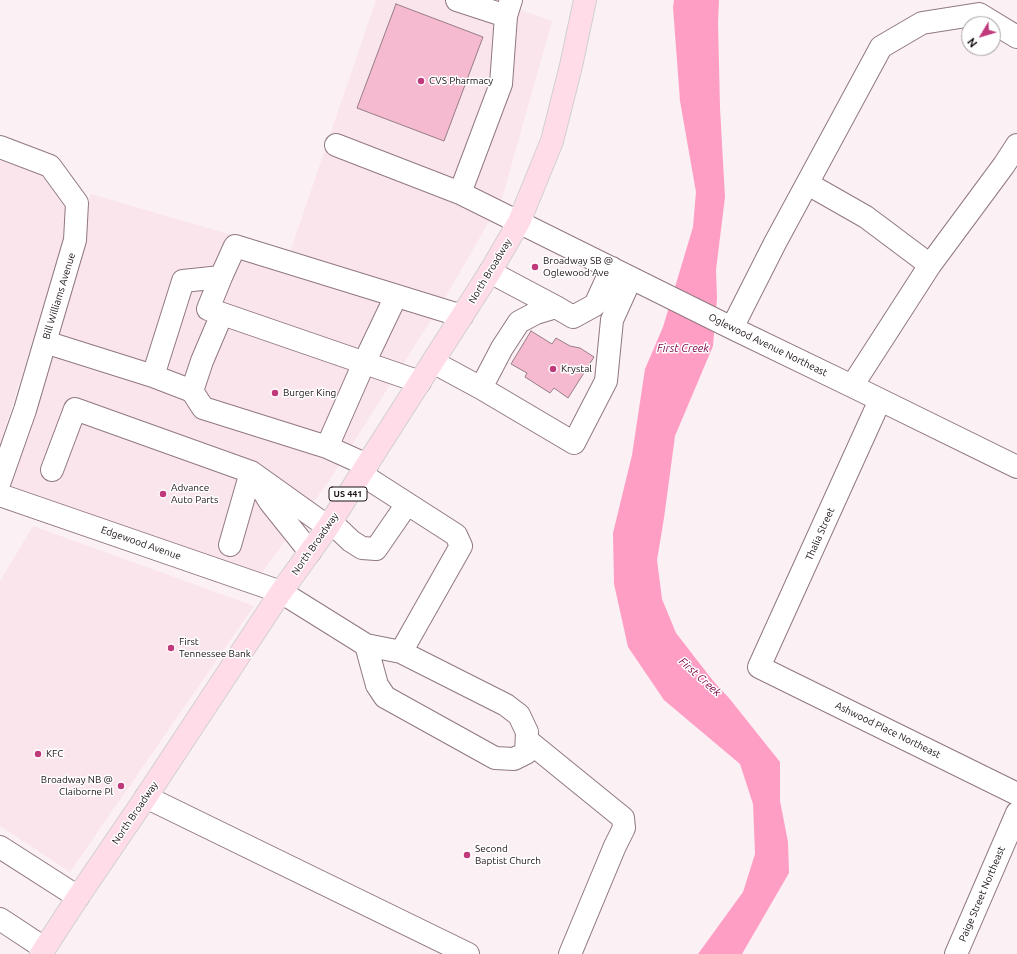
<!DOCTYPE html>
<html>
<head>
<meta charset="utf-8">
<style>
	body { margin:0 }
	#map { position:relative; width:1017px; height:954px; overflow:hidden; background:#fbf0f4; font-family:Ubuntu,sans-serif }
	canvas { display:block }
	.north { position:absolute; left:961px; top:16px; width:40px; height:40px; box-sizing:border-box; background:#fff; border:1px solid #a4a0a1; border-radius:50%; rotate:232deg; font-size:11px; font-weight:700; line-height:16px; text-align:center; color:#1b1215 }
	.north::after { content:''; display:block; margin:auto; width:14px; height:18px; background:#c0397a; clip-path:polygon(50% 0,100% 100%,50% 72%,0 100%) }
</style>
</head>
<body>
<div id="map">
<canvas width="1017" height="954"></canvas>
<div class="north">N</div>
</div>
<script>
const ctx = document.querySelector('canvas').getContext('2d');
ctx.lineJoin = 'round';
function fillPath(path, color) { ctx.fillStyle = color; ctx.fill(path, 'evenodd'); }
const shape = rows => new Path2D(rows.map(r => 'M' + r).join(''));
function strokePath(path, color, width, dash) { ctx.strokeStyle = color; ctx.lineWidth = width; ctx.lineCap = dash ? 'butt' : 'round'; ctx.setLineDash(dash || []); ctx.stroke(path); }
function label(font, color, halo, rows, align = 'center') {
  ctx.font = font + ' Ubuntu,sans-serif'; ctx.lineWidth = 3; ctx.setLineDash([]); ctx.textBaseline = 'middle'; ctx.strokeStyle = halo; ctx.fillStyle = color; for (const [text, x, y, turn = 0] of rows) {
    ctx.save(); ctx.translate(x, y); ctx.rotate((+turn || 0) * Math.PI / 180); ctx.textAlign = isNaN(turn) ? turn : align; if (halo) ctx.strokeText(text, 0, 0); ctx.fillText(text, 0, 0); ctx.restore();
  }
}
fillPath(shape([
	[376,0,493,0,552,21,502,199,445,298,329,481,261,574,0,495,91,194,290,252],
	[0,159,41,175,66,209,65,239,0,444],
	[33,526,254,606,70,872,0,826,0,581]
]), '#fbe5ec');
fillPath(shape([
	[674,0,719,0,718,22,720,108,725,197,716,270,717,298,713,346,675,436,664,518,657,560,662,599,676,633,714,682,729,698,780,762,780,801,788,842,789,873,742,954,698,954,743,892,755,854,753,804,740,764,664,700,628,647,614,584,613,533,632,455,645,369,663,327,693,227,696,192,680,101,673,7]
]), '#ff9ec4');
const building = shape([
	[396,4,483,37,444,141,357,108,396,4],
	[531,331,552,344,556,338,570,346,580,348,594,357,568,398,554,388,550,393,525,377,527,373,511,364,531,331]
]);
fillPath(building, '#f6bad0');
strokePath(building, '#967d86', 1);
const minor = shape([
	[457,0,506,16],
	[336,145,460,193,501,84,506,16,511,0],
	[0,147,50,166,77,203,75,240,25,410,0,481],
	[808,184,866,217,930,265],
	[460,193,732,328,852,386,1017,467],
	[490,272,556,307,573,317,595,305,612,268],
	[221,277,235,246,462,316],
	[222,314,202,361,192,391,203,408,327,447,367,465],
	[732,328,775,243,881,47,922,23,979,14,1017,37],
	[45,342,153,376,183,281,221,277,208,309,420,382],
	[433,362,481,388,574,443,606,381,612,320,631,278],
	[153,376,192,391],
	[852,386,930,265,1004,165,1017,145],
	[481,388,502,348,519,322,536,313,556,307],
	[880,400,759,667,1017,794],
	[327,447,364,363,396,296],
	[52,470,75,409,251,472,328,527],
	[361,474,456,535,461,546,401,652],
	[257,481,270,502,310,552],
	[0,495,281,592,366,645,401,652,506,705,519,715,527,732,526,753,514,759,495,758,385,697,377,685,366,645],
	[331,522,351,541,362,548,376,549,407,504],
	[230,545,251,472],
	[527,740,623,818,624,828,615,846,570,954],
	[146,797,468,954],
	[0,847,78,897],
	[0,919,44,948],
	[956,954,1017,813]
]);
const major = shape([
	[41,954,78,897,146,797,281,592,328,527,361,474,490,272,519,222,552,141,571,66,585,0]
]);
strokePath(minor, '#917881', 24);
strokePath(major, '#d1d0d0', 24);
strokePath(minor, '#fff', 22);
strokePath(major, '#ffdce8', 22);
for (const [x, y, r, color] of [
	[421,81,4,"#c0397a"],
	[535,267,4,"#c0397a"],
	[553,369,4,"#c0397a"],
	[275,393,4,"#c0397a"],
	[163,494,4,"#c0397a"],
	[171,648,4,"#c0397a"],
	[38,754,4,"#c0397a"],
	[121,786,4,"#c0397a"],
	[467,855,4,"#c0397a"]
]) { const dot = new Path2D(); dot.arc(x, y, r, 0, 2 * Math.PI); ctx.fillStyle = color; ctx.fill(dot); strokePath(dot, '#fff', 1.5); }
for (const [x, y, w] of [
	[348,494,38]
]) { const box = new Path2D(); box.roundRect(x - w / 2, y - 7, w, 14, 3); ctx.fillStyle = '#fff'; ctx.fill(box); strokePath(box, '#1b1215', 1); }
label('bold 9px', '#1b1215', null, [
	["US 441",348,494]
]);
label('10px', '#1b1215', '#fff', [
	["CVS Pharmacy",429,81],
	["Broadway SB @",543,261],
	["Oglewood Ave",543,273],
	["Krystal",561,369],
	["Burger King",283,393],
	["Advance",171,488],
	["Auto Parts",171,500],
	["First",179,642],
	["Tennessee Bank",179,654],
	["KFC",46,754],
	["Broadway NB @",113,780,"right"],
	["Claiborne Pl",113,792,"right"],
	["Second",475,849],
	["Baptist Church",475,861]
], 'left');
label('10px', '#1b1215', '#fff', [
	["North Broadway",490,271,-59],
	["Bill Williams Avenue",59,296,-73],
	["Oglewood Avenue Northeast",768,345,26],
	["Thalia Street",820,534,-66],
	["Edgewood Avenue",141,543,19],
	["North Broadway",315,544,-55],
	["Ashwood Place Northeast",888,730,26],
	["North Broadway",135,813,-56],
	["Paige Street Northeast",982,894,-67]
]);
label('italic 11px', '#780044', '#fff', [
	["First Creek",683,348],
	["First Creek",700,677,42]
]);
</script>
</body>
</html>
